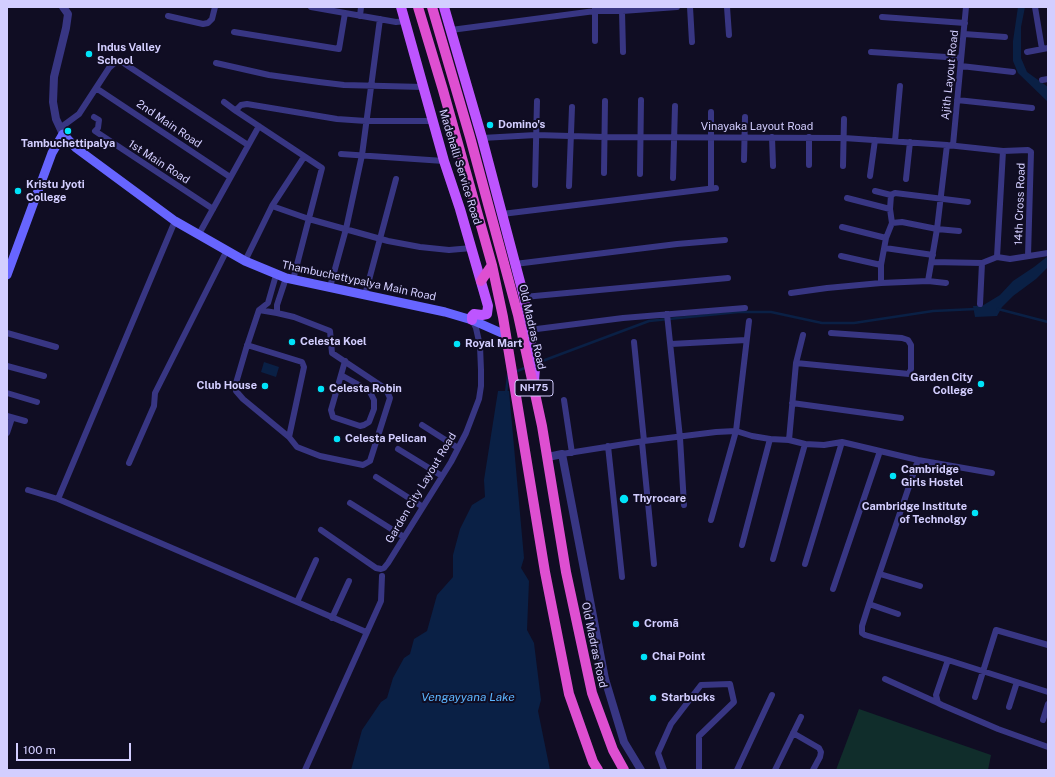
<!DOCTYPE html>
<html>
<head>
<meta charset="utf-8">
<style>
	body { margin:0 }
	#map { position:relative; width:1055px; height:777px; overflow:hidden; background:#100d23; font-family:"Public Sans",sans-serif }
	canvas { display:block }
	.frame { position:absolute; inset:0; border:8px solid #d3ceff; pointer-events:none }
	.scale { position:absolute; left:16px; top:743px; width:115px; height:18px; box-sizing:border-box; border:2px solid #d3ceff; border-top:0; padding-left:5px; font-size:12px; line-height:14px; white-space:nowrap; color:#d3ceff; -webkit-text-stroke:3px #100d23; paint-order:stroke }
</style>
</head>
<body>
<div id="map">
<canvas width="1055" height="777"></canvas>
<div class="frame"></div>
<div class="scale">100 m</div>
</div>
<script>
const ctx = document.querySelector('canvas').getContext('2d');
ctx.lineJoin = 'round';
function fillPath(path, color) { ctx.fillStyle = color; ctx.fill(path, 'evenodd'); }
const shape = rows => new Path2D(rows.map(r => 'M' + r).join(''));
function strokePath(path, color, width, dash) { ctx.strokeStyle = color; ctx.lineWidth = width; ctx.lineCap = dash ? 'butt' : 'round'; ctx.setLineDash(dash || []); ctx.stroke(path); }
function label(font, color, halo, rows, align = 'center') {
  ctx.font = font + ' "Public Sans",sans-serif'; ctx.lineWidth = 4; ctx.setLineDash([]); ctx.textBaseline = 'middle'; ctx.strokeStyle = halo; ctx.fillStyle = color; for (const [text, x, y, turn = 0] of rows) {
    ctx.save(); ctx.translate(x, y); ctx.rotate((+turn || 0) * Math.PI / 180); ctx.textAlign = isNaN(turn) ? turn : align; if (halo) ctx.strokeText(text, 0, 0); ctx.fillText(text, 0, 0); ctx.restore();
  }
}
fillPath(shape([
	[859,709,991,755,988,770,836,770]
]), '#102d2b');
fillPath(shape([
	[1018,7,1025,7,1021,27,1021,58,1027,72,1048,87,1048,102,1018,73,1013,61,1013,41],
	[1048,256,1048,267,1036,279,1013,296,1002,307,997,316,975,317,973,306,982,306,1000,295,1013,281,1034,267],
	[264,362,279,367,276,377,261,372],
	[498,391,509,391,524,558,521,568,529,581,527,630,534,643,541,700,538,711,550,770,351,770,362,730,381,702,387,698,393,678,404,658,410,654,414,639,427,631,437,595,453,577,453,555,460,529,472,505,485,497,484,480]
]), '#0a2045');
strokePath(shape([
	[998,309,1048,322],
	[537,363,649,321,738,312,771,312,822,323,854,323,933,311,976,309],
	[515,372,527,367],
	[506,394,508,375]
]), '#0a2045', 2.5);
strokePath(shape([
	[311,7,396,22,406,21],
	[595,7,595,41],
	[690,7,692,42],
	[727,7,729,35],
	[1035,7,1042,49],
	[622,11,623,52],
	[168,16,203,24,208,23,212,19,215,7],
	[360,16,361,7],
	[882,17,965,23],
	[451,30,595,11,622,11,677,7],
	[234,32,339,49,345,13],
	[964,34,1005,37],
	[871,52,961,58],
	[1027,52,1048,48],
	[216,63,269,75,319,82,344,85,423,87],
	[961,66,1013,72],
	[1042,80,1048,79],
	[96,88,230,177],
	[957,100,1032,108],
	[224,102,236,111],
	[711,112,711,188],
	[94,117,99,120,98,128,95,131,213,209],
	[60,128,79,114,109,68,118,60,125,64,248,145],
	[772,137,773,166],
	[809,137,809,165],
	[482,138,536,135,604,137,844,138,947,145,1003,151,1028,150,1031,152,1028,256],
	[895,141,900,86],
	[953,145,966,7],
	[341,154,444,161],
	[744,160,745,117],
	[843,166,844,119],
	[604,173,605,101],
	[640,174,641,100],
	[870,176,875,140],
	[673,178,675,106],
	[906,179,910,142],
	[535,185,537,101],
	[569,186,572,107],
	[875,191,891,195,895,193,968,202],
	[891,195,890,209,892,223],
	[847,198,890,209],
	[272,206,309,219,388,241,420,247,449,250,472,248],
	[502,214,716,188],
	[842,227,886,238],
	[199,234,259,126],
	[885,248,933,255],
	[841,256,881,265],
	[997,257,1010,259,1048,253],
	[245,261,272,206,304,157],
	[932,262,982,263],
	[515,264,677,244,725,240],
	[276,275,268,303,259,310,246,349,236,383,236,391,243,399,289,437,297,447,320,456,363,465,370,461,390,398,386,389,332,353,330,331,294,317,277,313,277,305,286,278],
	[293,280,322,168,236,111,238,108,241,105,247,104,337,119,366,121,433,121],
	[928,281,937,229,947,145],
	[881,283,881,265,886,238,892,223,902,222,937,229,959,231],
	[330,287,346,229,362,155,380,19],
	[791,293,827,288,881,283,928,281,946,283],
	[365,295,396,179],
	[524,297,728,278],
	[980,304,982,263,997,257,1003,151],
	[259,310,277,313],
	[667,314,680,438,684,505],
	[529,330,623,318,745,308],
	[7,333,56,347],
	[634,342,644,441],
	[671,344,746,340],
	[247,345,302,362,304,367,289,437],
	[796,363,909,374,911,369,911,345,908,340,902,338,831,333],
	[7,366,44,376],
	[341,375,359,385,370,392,374,400,374,409,369,422,364,425,360,426,333,417,331,410,345,361],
	[7,393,37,402],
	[564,400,572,453],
	[792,403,901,418],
	[7,416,25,421],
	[422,425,458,448],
	[7,433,12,418],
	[789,440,796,363,803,335],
	[642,442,654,564],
	[608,446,622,577],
	[398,449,442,476],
	[562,454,644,441,716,432,736,431,752,436,770,439,789,440,805,444,824,445,842,442,918,460,992,473],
	[918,460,869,604,862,626,862,633,865,635,948,660,1048,692],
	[129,463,154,406,155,393,227,250],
	[376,477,423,507],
	[28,490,58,499,258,585,366,632],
	[58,499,175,221],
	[350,503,404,537],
	[711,520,736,431,749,321],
	[321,530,376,568,381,569,384,568,388,563,451,462,466,433,479,399,481,386,481,370,480,346,476,328,472,320],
	[742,545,770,439],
	[773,559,805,444],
	[805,564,842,442],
	[880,574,920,586],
	[833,589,880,451],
	[297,602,316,560],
	[869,604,898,614],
	[332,618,349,581],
	[948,660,936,695,938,703,942,705,998,729,1048,747],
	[885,679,938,703],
	[975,697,996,630,1048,645],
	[1009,707,1017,682],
	[1043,720,1048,704],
	[793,733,819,748,821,752,820,757,813,770],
	[305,770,381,601,382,576],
	[664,770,658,753,671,724,701,685,730,684,734,702,699,736,699,770],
	[737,770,772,695],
	[775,770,801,717]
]), '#383683', 6);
strokePath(shape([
	[63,7,68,14,66,28,54,77,53,102,56,119,63,134],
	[548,457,562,454,605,679,624,742,641,770]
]), '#383683', 8);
strokePath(shape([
	[7,275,52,153,63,134,76,148,175,221,245,261,286,278,445,312,472,320,506,335]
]), '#6765ff', 9);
strokePath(shape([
	[401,7,444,161,460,209,488,306,487,314,482,315,474,314,472,316,472,320],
	[444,7,482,138,524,297,535,368,534,381]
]), '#bd55ff', 10);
strokePath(shape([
	[418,7,443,90,492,265,503,317,545,572,569,694,593,762,598,770],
	[432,7,470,137,518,315,542,426,566,572,592,693,613,750,624,770],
	[481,281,492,265]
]), '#de4fd1', 10);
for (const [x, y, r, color] of [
	[89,54,4,"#00e3f9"],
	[490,125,4,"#00e3f9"],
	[68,131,4,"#00e3f9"],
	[18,191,4,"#00e3f9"],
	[292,342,4,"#00e3f9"],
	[457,344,4,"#00e3f9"],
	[981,384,4,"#00e3f9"],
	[265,386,4,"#00e3f9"],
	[321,389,4,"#00e3f9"],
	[337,439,4,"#00e3f9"],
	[893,476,4,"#00e3f9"],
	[624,499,5,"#00e3f9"],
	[975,513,4,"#00e3f9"],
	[636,624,4,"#00e3f9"],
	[644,657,4,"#00e3f9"],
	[653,698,4,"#00e3f9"]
]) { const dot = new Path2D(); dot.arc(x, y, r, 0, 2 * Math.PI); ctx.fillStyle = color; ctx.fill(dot); strokePath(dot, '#100d23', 1.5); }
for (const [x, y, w] of [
	[534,388,38]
]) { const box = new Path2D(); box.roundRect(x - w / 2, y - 8, w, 16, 3); ctx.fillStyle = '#100d23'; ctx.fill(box); strokePath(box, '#d3ceff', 1); }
label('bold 10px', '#d3ceff', null, [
	["NH75",534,388]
]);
label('bold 11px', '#d3ceff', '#100d23', [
	["Indus Valley",97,48],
	["School",97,61],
	["Domino's",498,125],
	["Tambuchettipalya",68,144,"center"],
	["Kristu Jyoti",26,185],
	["College",26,198],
	["Celesta Koel",300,342],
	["Royal Mart",465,344],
	["Garden City",973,378,"right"],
	["College",973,391,"right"],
	["Club House",257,386,"right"],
	["Celesta Robin",329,389],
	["Celesta Pelican",345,439],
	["Cambridge",901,470],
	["Girls Hostel",901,483],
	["Thyrocare",633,499],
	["Cambridge Institute",967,507,"right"],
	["of Technolgy",967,520,"right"],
	["Cromā",644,624],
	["Chai Point",652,657],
	["Starbucks",661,698]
], 'left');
label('11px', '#d3ceff', '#100d23', [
	["Ajith Layout Road",950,75,-84],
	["2nd Main Road",169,124,34],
	["Vinayaka Layout Road",757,127],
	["1st Main Road",159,162,33],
	["Madehalli Service Road",460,167,73],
	["14th Cross Road",1020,204,-88],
	["Thambuchettypalya Main Road",359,281,12],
	["Old Madras Road",532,327,77],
	["Garden City Layout Road",421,488,-59],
	["Old Madras Road",594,645,78]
]);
label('italic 12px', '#5cb6ff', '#100d23', [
	["Vengayyana Lake",468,697]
]);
</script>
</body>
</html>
